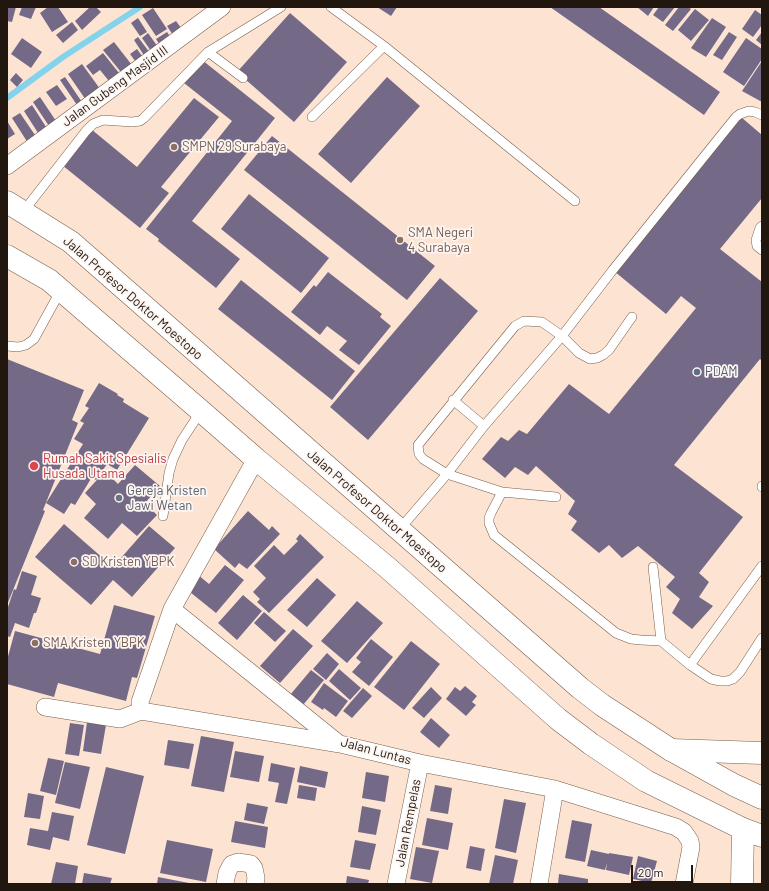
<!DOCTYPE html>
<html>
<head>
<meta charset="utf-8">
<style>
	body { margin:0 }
	#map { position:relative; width:769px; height:891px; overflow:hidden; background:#fde4d2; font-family:Barlow,sans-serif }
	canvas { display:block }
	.frame { position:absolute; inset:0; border:8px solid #22170f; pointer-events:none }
	.scale { position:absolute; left:631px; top:865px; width:62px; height:18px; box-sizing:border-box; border:2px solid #22170f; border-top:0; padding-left:5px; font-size:12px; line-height:14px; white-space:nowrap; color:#22170f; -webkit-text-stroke:3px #fcf5f1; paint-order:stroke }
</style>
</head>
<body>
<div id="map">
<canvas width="769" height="891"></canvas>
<div class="frame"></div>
<div class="scale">20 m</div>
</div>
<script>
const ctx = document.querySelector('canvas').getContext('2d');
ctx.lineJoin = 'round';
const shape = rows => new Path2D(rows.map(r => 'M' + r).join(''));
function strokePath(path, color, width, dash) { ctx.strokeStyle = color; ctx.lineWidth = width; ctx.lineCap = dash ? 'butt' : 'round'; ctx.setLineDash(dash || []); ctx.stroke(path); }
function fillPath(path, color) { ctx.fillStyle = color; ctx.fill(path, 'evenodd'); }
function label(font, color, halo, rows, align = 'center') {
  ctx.font = font + ' Barlow,sans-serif'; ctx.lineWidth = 3.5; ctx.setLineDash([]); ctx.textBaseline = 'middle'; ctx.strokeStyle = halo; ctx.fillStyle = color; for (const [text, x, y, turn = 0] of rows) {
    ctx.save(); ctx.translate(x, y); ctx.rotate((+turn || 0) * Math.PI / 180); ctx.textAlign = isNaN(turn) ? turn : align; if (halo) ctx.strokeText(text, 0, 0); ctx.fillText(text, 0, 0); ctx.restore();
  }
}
strokePath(shape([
	[7,98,63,57,140,7]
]), '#84d3ed', 6);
fillPath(shape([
	[7,7,16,7,12,22,7,21],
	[22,7,36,7,31,19,19,15],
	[48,7,58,7,68,22,52,32,40,13],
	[90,7,96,7,101,12,82,30,75,21],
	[377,7,397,7,391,16],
	[550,7,599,7,720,92,704,115],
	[637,7,654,7,648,16],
	[659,7,675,7,663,22,653,15],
	[679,7,688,7,691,9,673,31,665,25],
	[153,8,167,29,156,36,142,15],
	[695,9,709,20,691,41,678,30],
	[755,10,762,15,762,25,753,37,742,29],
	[290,13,347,62,294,122,237,72],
	[138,18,147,32,140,36,131,23],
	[712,18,726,27,706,57,691,48],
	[176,21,184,32,175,38,167,26],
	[72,22,78,30,63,43,56,35],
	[167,32,171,38,160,45,156,39],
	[729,32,737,37,722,60,713,55],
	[762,32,762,45,756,40],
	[148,33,158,47,151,51,142,38],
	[138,37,150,53,145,57,134,40],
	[22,38,42,52,31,68,11,54],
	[746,38,762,49,762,59,744,86,723,72],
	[114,42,135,69,125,77,103,50],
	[137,49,145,60,138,65,130,54],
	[103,53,123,78,113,86,100,70,93,75,86,66],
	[202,60,275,118,192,221,240,259,216,288,158,241,159,239,146,229,232,121,184,83],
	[762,61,762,102,742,91],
	[82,64,103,93,88,103,68,74],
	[16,73,23,80,17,87,10,80],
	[65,77,84,105,79,108,60,80],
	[387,77,420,106,351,183,318,154],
	[57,85,67,99,56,106,46,92],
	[40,97,58,124,51,129,33,102],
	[194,98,219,117,161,187,169,193,140,228,62,165,91,129,137,167],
	[32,105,48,130,40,136,24,111],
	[20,113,37,138,28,143,12,118],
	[741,117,762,135,762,198,720,249,762,282,762,361,760,359,674,465,743,517,699,573,709,582,699,597,713,606,692,629,672,613,680,599,666,587,675,577,638,546,622,558,609,545,599,553,571,530,577,521,568,514,575,501,536,466,528,475,515,467,505,478,482,459,501,437,508,441,519,430,527,434,569,384,609,414,696,308,681,296,666,314,614,271],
	[7,121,15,134,7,139],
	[272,136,435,266,407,300,244,170],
	[249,194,329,258,301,293,221,229],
	[328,272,382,314,380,317,391,326,359,365,339,350,347,341,327,326,320,335,291,312,314,285,316,287],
	[440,278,478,311,368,440,330,407],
	[241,280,355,371,332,400,218,309],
	[7,359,84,390,72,420,78,423,43,510,45,511,7,605],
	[99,383,118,394,117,395,124,399,123,402,149,418,117,470,107,464,96,480,92,477,75,505,71,503,64,514,46,503,83,444,74,439,84,423,80,421,89,408,85,406],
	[135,465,160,486,145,503,157,515,137,536,122,523,108,539,84,518,96,504,85,493,105,471,118,484],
	[248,511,269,530,272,526,280,534,247,569,239,563,235,568,214,549],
	[64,524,113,567,149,526,175,548,132,597,113,580,91,605,35,557],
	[300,534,324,557,269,613,257,602,260,599,253,592,266,578,254,566,274,545,284,555,298,541,296,539],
	[225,565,244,580,216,613,185,588,197,574,209,584],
	[22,571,37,576,31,595,41,598,36,613,34,613,29,628,15,623,10,637,7,636,7,610,14,589,16,590],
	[317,578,336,595,307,627,287,610],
	[243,595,262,611,237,640,218,623],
	[357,601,383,623,347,663,321,641],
	[114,605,155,616,137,678,132,677,126,701,58,683,54,697,7,684,7,660,15,631,100,654],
	[264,612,286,631,275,642,254,623],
	[293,629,313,646,280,683,260,666],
	[371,639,393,657,369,686,352,672,361,662,356,658],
	[411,641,440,664,404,710,374,687],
	[327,653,339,664,326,680,313,669],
	[339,669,361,688,350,700,329,681],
	[311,670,324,680,303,705,290,695],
	[324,683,348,701,336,717,324,708,323,710,311,702],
	[465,686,477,696,472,702,476,705,466,716,446,699,455,687,460,691],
	[431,687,442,698,424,718,412,708],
	[363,688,372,696,352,718,343,711],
	[431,718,450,735,439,748,420,732],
	[87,722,106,725,101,754,83,751],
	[70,723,84,725,79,756,65,754],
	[201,736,234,742,224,792,191,786],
	[168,740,194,744,189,769,164,765],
	[235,751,264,756,259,782,230,777],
	[48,758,64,761,56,795,40,791],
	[65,762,90,767,80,809,55,803],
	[271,763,295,768,287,804,275,802,279,783,268,781],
	[300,766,328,772,325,788,297,782],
	[106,767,144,776,125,854,87,845],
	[366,772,389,776,385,802,362,798],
	[299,785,317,788,315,801,297,798],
	[435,785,452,788,448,814,430,811],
	[28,793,44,796,40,819,24,817],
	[504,799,526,803,516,853,495,848],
	[247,803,268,807,264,824,244,820],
	[362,806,381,810,376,835,358,832],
	[52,812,74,816,69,841,53,837,50,850,27,845,30,828,48,831],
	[427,818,453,823,448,850,422,845],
	[572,820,592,824,585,862,565,858],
	[235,821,268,827,265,848,231,842],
	[167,840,213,849,206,882,160,873],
	[355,840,376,844,370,870,350,867],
	[470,846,485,849,481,871,466,868],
	[416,847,439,851,432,883,410,879],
	[591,850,609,854,609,853,633,857,629,875,606,870,607,863,605,870,587,866],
	[495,855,518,860,513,884,489,884],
	[638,856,657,861,651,883,633,879],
	[56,862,78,866,75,884,51,884],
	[84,873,112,878,110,884,82,884],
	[559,874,588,879,588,884,558,884],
	[347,876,369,880,368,884,346,884],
	[158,877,189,883,189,884,157,884]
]), '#746a87');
const lane = shape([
	[331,7,384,46,575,201],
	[208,52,243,78],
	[312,117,384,46],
	[23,212,86,131,93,124,103,120,132,122,140,121,144,118,208,52,281,7],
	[762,226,760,228,756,240,757,246,762,250],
	[7,346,18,347,26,345,34,339,61,290],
	[453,400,484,426],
	[762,487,762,486],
	[502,492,491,513,489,518,489,523,494,535,616,633,631,639,641,640,661,641,653,567],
	[556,497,502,492,447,474,423,459,419,454,418,445,515,326,524,321,542,322,562,336,579,353,590,359,597,358,603,355,609,350,632,317],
	[163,516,169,473,173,459,182,440,201,411],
	[399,530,447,474,484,426,562,336,612,271,736,117,740,114,749,111,755,112,762,115],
	[661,641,690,665,711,679,720,681,727,681,733,679,740,672,762,638],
	[690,665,762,566]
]);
const street = shape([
	[7,166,222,7],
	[172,609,338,743],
	[45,707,120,719,141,711,340,744,420,763,555,789,676,827,684,832,690,841,691,847,684,884],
	[141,711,140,702,172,609,256,459],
	[225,884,227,873,230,867,232,864,238,862,251,864,254,868,256,878,255,884],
	[396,884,420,763],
	[539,884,555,789]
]);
const secondary = shape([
	[671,750,762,753],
	[742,884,743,829]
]);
const primary = shape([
	[7,202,71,242,580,688,602,705,671,750,734,785,762,798],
	[7,256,49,280,201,411,256,459,388,568,558,719,591,744,646,781,743,829,762,836]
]);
strokePath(lane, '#785d49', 10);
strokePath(street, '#785d49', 18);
strokePath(secondary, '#785d49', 23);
strokePath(primary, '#785d49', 23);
strokePath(lane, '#fff', 9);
strokePath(street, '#fff', 17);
strokePath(secondary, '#fff', 22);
strokePath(primary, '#fff', 22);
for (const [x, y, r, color] of [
	[174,147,4,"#8d6e63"],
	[400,240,4,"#8d6e63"],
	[697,372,4,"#5c6f8a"],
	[34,466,5,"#e0444e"],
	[119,498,4,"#6b7280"],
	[74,562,4,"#8d6e63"],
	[35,643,4,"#8d6e63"]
]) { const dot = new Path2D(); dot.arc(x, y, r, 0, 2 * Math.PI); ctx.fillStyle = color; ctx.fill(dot); strokePath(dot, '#fcf5f1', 1.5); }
label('13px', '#22170f', '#fcf5f1', [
	["Jalan Gubeng Masjid III",115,86,-36],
	["Jalan Profesor Doktor Moestopo",133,298,41],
	["Jalan Profesor Doktor Moestopo",377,511,41],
	["Jalan Luntas",376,751,15],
	["Jalan Rempelas",408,823,-79]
]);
label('13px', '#785e54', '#fcf5f1', [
	["SMPN 29 Surabaya",182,147],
	["SMA Negeri",408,233],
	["4 Surabaya",408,248],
	["SD Kristen YBPK",82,562],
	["SMA Kristen YBPK",43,643]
], 'left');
label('13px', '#4e5e75', '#fcf5f1', [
	["PDAM",705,372]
], 'left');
label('13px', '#be3a42', '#fcf5f1', [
	["Rumah Sakit Spesialis",43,459],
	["Husada Utama",43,474]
], 'left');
label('13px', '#5b616d', '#fcf5f1', [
	["Gereja Kristen",127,491],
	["Jawi Wetan",127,506]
], 'left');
</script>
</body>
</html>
